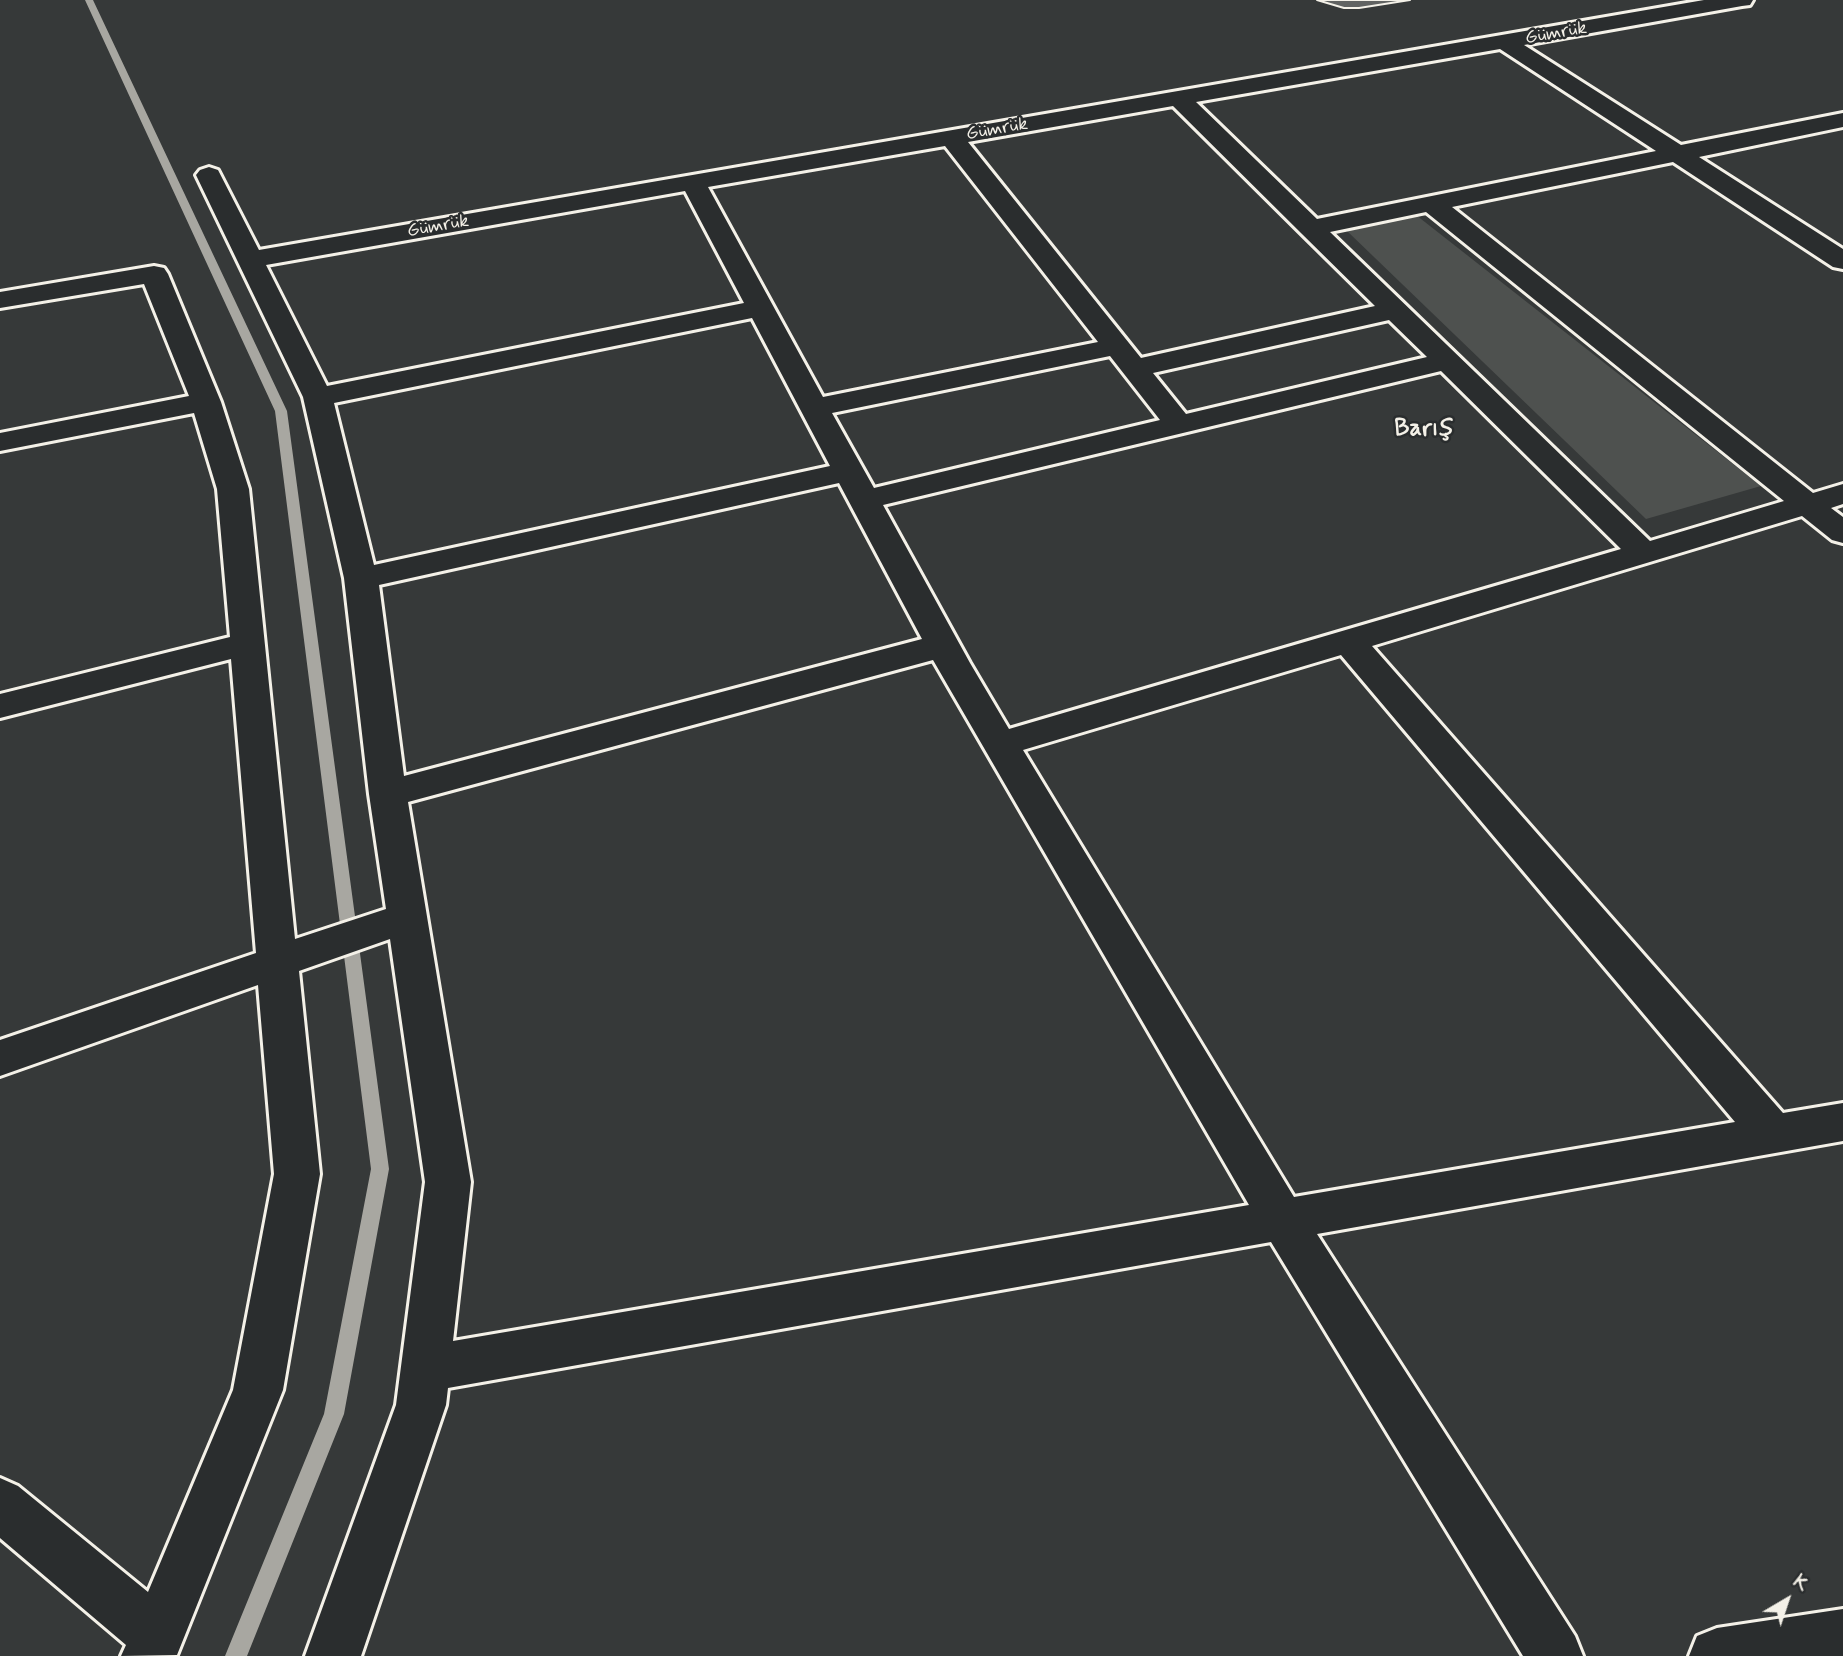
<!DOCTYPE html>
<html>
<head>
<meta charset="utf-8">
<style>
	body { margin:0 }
	#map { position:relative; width:1843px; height:1656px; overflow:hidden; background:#363939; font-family:Mynerve,sans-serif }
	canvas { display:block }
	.north { position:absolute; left:1752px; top:1565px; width:70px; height:70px; -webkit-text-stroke:5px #2a2d2e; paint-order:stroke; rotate:39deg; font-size:19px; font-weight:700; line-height:28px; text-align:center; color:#f4f1e8 }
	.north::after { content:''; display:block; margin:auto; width:24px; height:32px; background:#f4f1e8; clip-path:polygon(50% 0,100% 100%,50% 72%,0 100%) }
</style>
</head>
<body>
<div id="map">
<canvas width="1843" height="1656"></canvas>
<div class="north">K</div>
</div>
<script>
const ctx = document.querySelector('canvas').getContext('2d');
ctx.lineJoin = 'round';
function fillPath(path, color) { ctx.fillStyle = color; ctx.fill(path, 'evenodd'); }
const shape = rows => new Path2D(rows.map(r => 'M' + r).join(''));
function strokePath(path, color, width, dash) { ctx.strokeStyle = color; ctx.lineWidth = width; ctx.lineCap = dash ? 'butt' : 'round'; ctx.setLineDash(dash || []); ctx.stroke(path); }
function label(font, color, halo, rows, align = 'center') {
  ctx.font = font + ' Mynerve,sans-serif'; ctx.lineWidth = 5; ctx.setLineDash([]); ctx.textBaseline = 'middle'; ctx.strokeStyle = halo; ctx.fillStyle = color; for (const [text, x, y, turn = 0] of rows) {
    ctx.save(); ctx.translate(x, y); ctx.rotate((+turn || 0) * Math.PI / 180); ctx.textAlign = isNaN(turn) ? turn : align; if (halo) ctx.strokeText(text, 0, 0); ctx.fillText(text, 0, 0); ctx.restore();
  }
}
fillPath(shape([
	[1416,215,1761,486,1646,519,1347,231]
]), '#4e514f');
fillPath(shape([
	[85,0,93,0,287,411,389,1169,344,1414,247,1656,225,1656,324,1414,371,1169,275,411,85,0]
]), '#a8a7a1');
const building = shape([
	[1317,0,1410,0,1359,8,1344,8,1317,0]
]);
fillPath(building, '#616362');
strokePath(building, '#f4f1e8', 2);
const street = shape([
	[1704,0,1753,0,1750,5,1742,6,1524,45,1681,145,1843,113,1843,127,1699,157,1843,249,1843,269,1833,267,1673,162,1452,207,1813,493,1843,484,1843,504,1831,508,1843,517,1843,543,1832,540,1802,516,1372,646,1783,1113,1843,1103,1843,1141,1317,1234,1575,1636,1583,1656,1523,1656,1271,1242,448,1388,446,1405,361,1656,305,1656,396,1405,425,1182,390,939,299,971,320,1174,283,1390,177,1655,121,1656,126,1645,0,1538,0,1478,18,1486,148,1592,233,1390,274,1174,258,985,0,1076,0,1040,256,953,231,659,0,718,0,694,230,637,217,489,194,413,0,451,0,433,189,396,144,284,0,308,0,292,154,266,164,268,168,274,221,402,249,489,295,939,386,909,369,794,344,578,303,397,196,175,200,170,209,167,218,170,259,250,1704,0],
	[1500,49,1656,151,1317,219,1196,102,1500,49],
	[1173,106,1302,234,1375,306,1141,358,968,142,1173,106],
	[945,146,1098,342,823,397,708,187,945,146],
	[685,191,744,303,327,386,266,265,685,191],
	[1426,212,1784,501,1650,541,1330,232,1426,212],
	[752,318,830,466,374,565,334,403,752,318],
	[1389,320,1427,357,1186,414,1153,373,1389,320],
	[1110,356,1160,420,874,488,832,413,1110,356],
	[1441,371,1621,549,1009,729,970,663,883,505,1441,371],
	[839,483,922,639,404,776,379,585,839,483],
	[1341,655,1735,1122,1294,1197,1023,750,1341,655],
	[933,660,1249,1205,453,1341,471,1182,408,802,933,660],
	[1843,1609,1843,1656,1689,1656,1697,1636,1717,1628,1843,1609]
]);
strokePath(street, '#f4f1e8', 6);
fillPath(street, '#2a2d2e');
label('19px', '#f4f1e8', '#2a2d2e', [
	["Gümrük",1556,34,-10],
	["Gümrük",997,130,-10],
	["Gümrük",438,227,-10]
]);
label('bold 24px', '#f4f1e8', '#2a2d2e', [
	["Barış",1424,430]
]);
</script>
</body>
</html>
